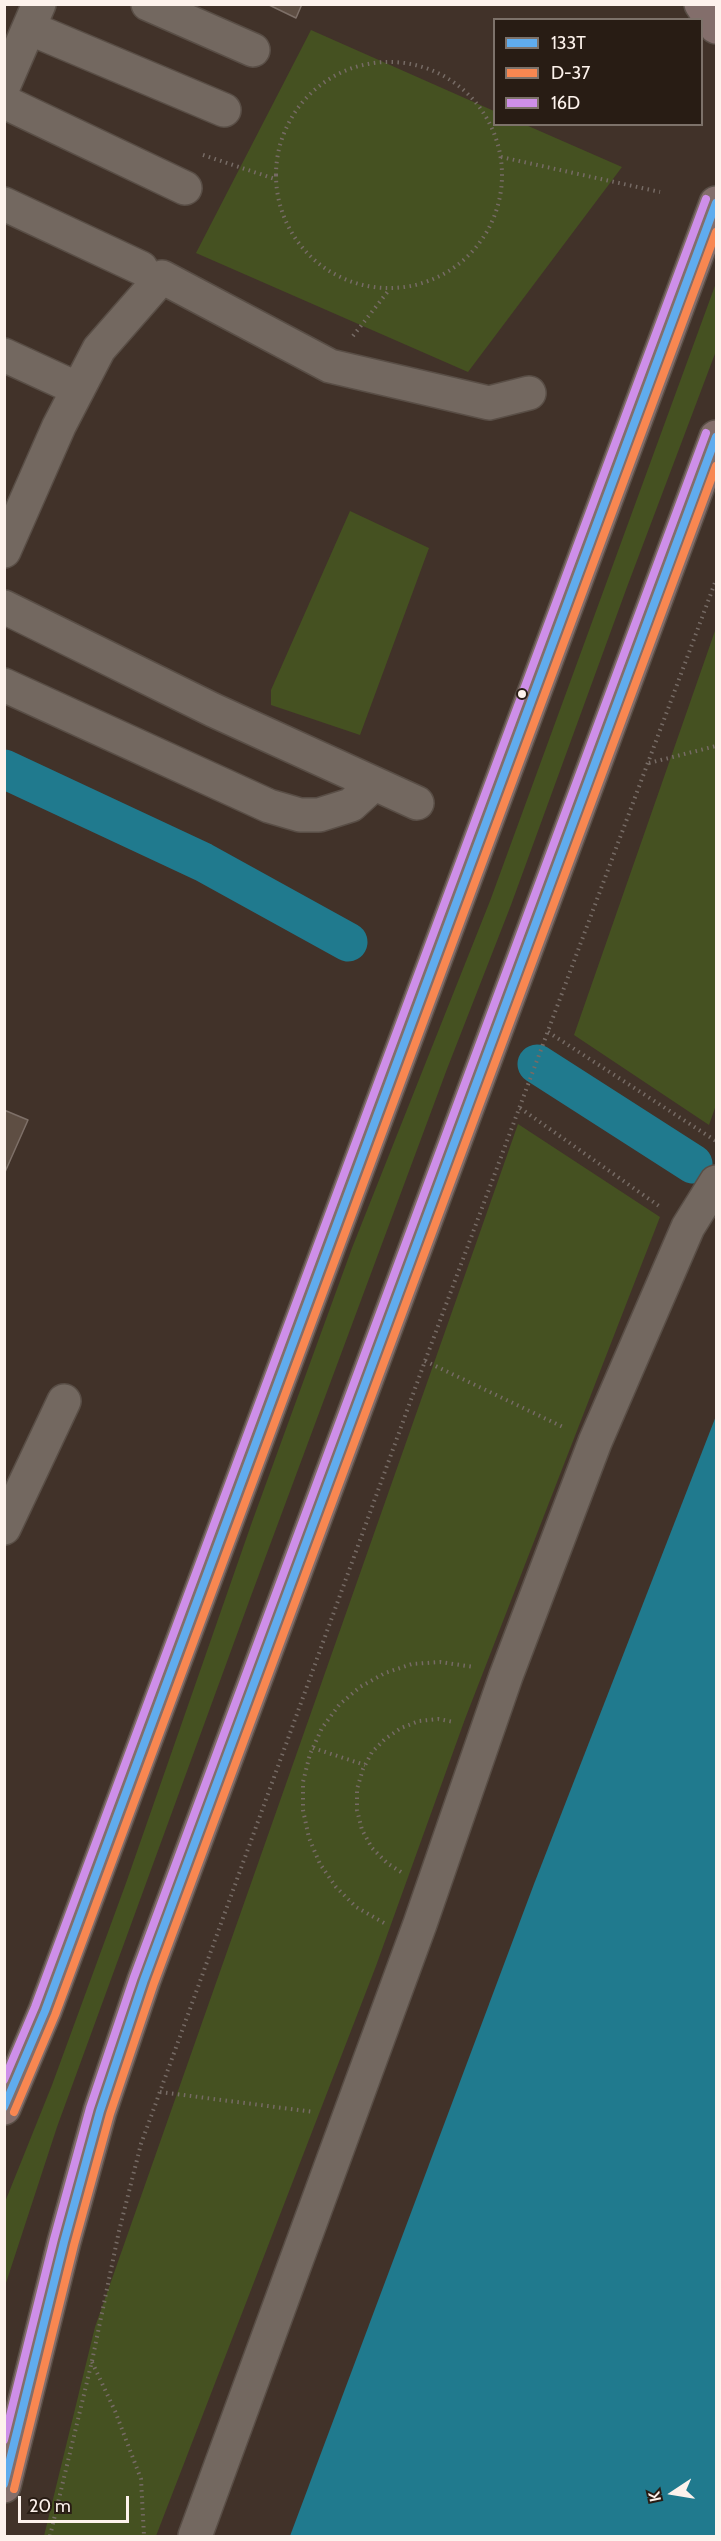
<!DOCTYPE html>
<html>
<head>
<meta charset="utf-8">
<style>
	body { margin:0 }
	#map { position:relative; width:721px; height:2541px; overflow:hidden; background:#413229; font-family:Cabin,sans-serif }
	canvas { display:block }
	.frame { position:absolute; inset:0; border:6px solid #fdf2ec; pointer-events:none }
	.legend { position:absolute; left:493px; top:18px; width:210px; height:108px; box-sizing:border-box; background:#281c14; border:2px solid #7d726a; margin:0; padding:8px 10px; list-style:none; font-size:18px; color:#fdf2ec }
	.legend li { display:flex; align-items:center; gap:12px; height:30px }
	.legend b { width:30px; border:2px solid #7d726a }
	.north { position:absolute; left:643px; top:2463px; width:60px; height:60px; -webkit-text-stroke:4px #281c14; paint-order:stroke; rotate:258deg; font-size:16px; font-weight:700; line-height:24px; text-align:center; color:#fdf2ec }
	.north::after { content:''; display:block; margin:auto; width:21px; height:27px; background:#fdf2ec; clip-path:polygon(50% 0,100% 100%,50% 72%,0 100%) }
	.scale { position:absolute; left:18px; top:2496px; width:111px; height:27px; box-sizing:border-box; border:3px solid #fdf2ec; border-top:0; padding-left:8px; font-size:18px; line-height:21px; white-space:nowrap; color:#fdf2ec; -webkit-text-stroke:4px #281c14; paint-order:stroke }
</style>
</head>
<body>
<div id="map">
<canvas width="721" height="2541"></canvas>
<div class="frame"></div>
<ul class="legend">
<li><b style="height:8px;background:#60acee"></b>133T</li>
<li><b style="height:8px;background:#f88751"></b>D-37</li>
<li><b style="height:8px;background:#ce8fe9"></b>16D</li>
</ul>
<div class="north">K</div>
<div class="scale">20 m</div>
</div>
<script>
const ctx = document.querySelector('canvas').getContext('2d');
ctx.lineJoin = 'round';
function fillPath(path, color) { ctx.fillStyle = color; ctx.fill(path, 'evenodd'); }
const shape = rows => new Path2D(rows.map(r => 'M' + r).join(''));
function strokePath(path, color, width, dash) { ctx.strokeStyle = color; ctx.lineWidth = width; ctx.lineCap = dash ? 'butt' : 'round'; ctx.setLineDash(dash || []); ctx.stroke(path); }
fillPath(shape([
	[311,30,494,111,494,124,526,125,622,167,468,372,196,253],
	[716,283,716,351,627,587,511,905,447,1069,251,1596,57,2127,5,2286,5,2202,52,2085,126,1883,252,1522,352,1248,490,901],
	[350,511,429,548,360,735,271,705,271,690],
	[716,628,716,1105,709,1125,574,1035],
	[518,1124,660,1217,465,1719,376,1966,156,2536,44,2536,95,2327]
]), '#455121');
fillPath(shape([
	[716,1416,716,2536,290,2536,534,1884]
]), '#207a8e');
strokePath(shape([
	[4,769,203,862,348,942],
	[537,1064,693,1164]
]), '#207a8e', 39);
const building = shape([
	[267,4,302,4,296,18,267,4],
	[4,1110,28,1120,5,1172,4,1172,4,1110]
]);
fillPath(building, '#5e4e43');
strokePath(building, '#7e7068', 1.5);
const minor = shape([
	[148,4,253,50],
	[29,28,224,110],
	[4,85,39,4],
	[4,102,185,188],
	[4,204,141,268],
	[4,355,78,389],
	[4,551,59,426,99,349,162,277,330,366,489,403,529,393],
	[4,607,213,710,417,803],
	[4,685,269,806,300,815,319,815,351,805,374,784],
	[4,1528,64,1401],
	[195,2536,420,1924,506,1676,595,1442,688,1227,716,1182]
]);
const highway = shape([
	[701,4,716,27],
	[4,2108,45,2011,716,203],
	[4,2486,64,2242,100,2111,144,1980,716,437]
]);
strokePath(minor, '#594e46', 36);
strokePath(highway, '#594e46', 36);
strokePath(shape([
	'276 175a113 113 0 1 1 226 0a113 113 0 1 1-226 0Z',
	[203,155,275,179],
	[501,157,660,192],
	[353,336,389,290],
	[649,763,716,746],
	[548,1032,716,1141],
	[520,1108,659,1206],
	[425,1361,563,1427],
	[313,1748,365,1765],
	[401,1872,387,1863,372,1848,362,1830,357,1810,357,1789,363,1769,372,1752,385,1739,401,1728,419,1721,438,1719,454,1722],
	[384,1923,356,1907,336,1887,320,1864,309,1838,303,1810,303,1782,310,1754,322,1728,339,1705,360,1687,385,1673,412,1664,440,1662,474,1667],
	[160,2092,314,2112],
	[92,2362,115,2411,141,2479,144,2536],
	[50,2536,92,2361,119,2231,141,2144,425,1361,716,580]
]), '#766b65', 4, [1.5, 4.5]);
strokePath(minor, '#736860', 33);
strokePath(highway, '#836e6b', 33);
strokePath(shape([
	[4,2107,45,2011,716,203],
	[4,2484,64,2242,100,2111,144,1980,716,437]
]), '#60acee', 8);
strokePath(shape([
	[14,2112,55,2015,716,232],
	[14,2489,74,2245,110,2114,154,1983,716,466]
]), '#f88751', 8);
strokePath(shape([
	[4,2080,35,2007,706,199],
	[4,2440,54,2239,90,2108,134,1977,706,433]
]), '#ce8fe9', 8);
for (const [x, y, r, color] of [
	[522,694,5,"#fdf2ec"]
]) { const dot = new Path2D(); dot.arc(x, y, r, 0, 2 * Math.PI); ctx.fillStyle = color; ctx.fill(dot); strokePath(dot, '#281c14', 2); }
</script>
</body>
</html>
